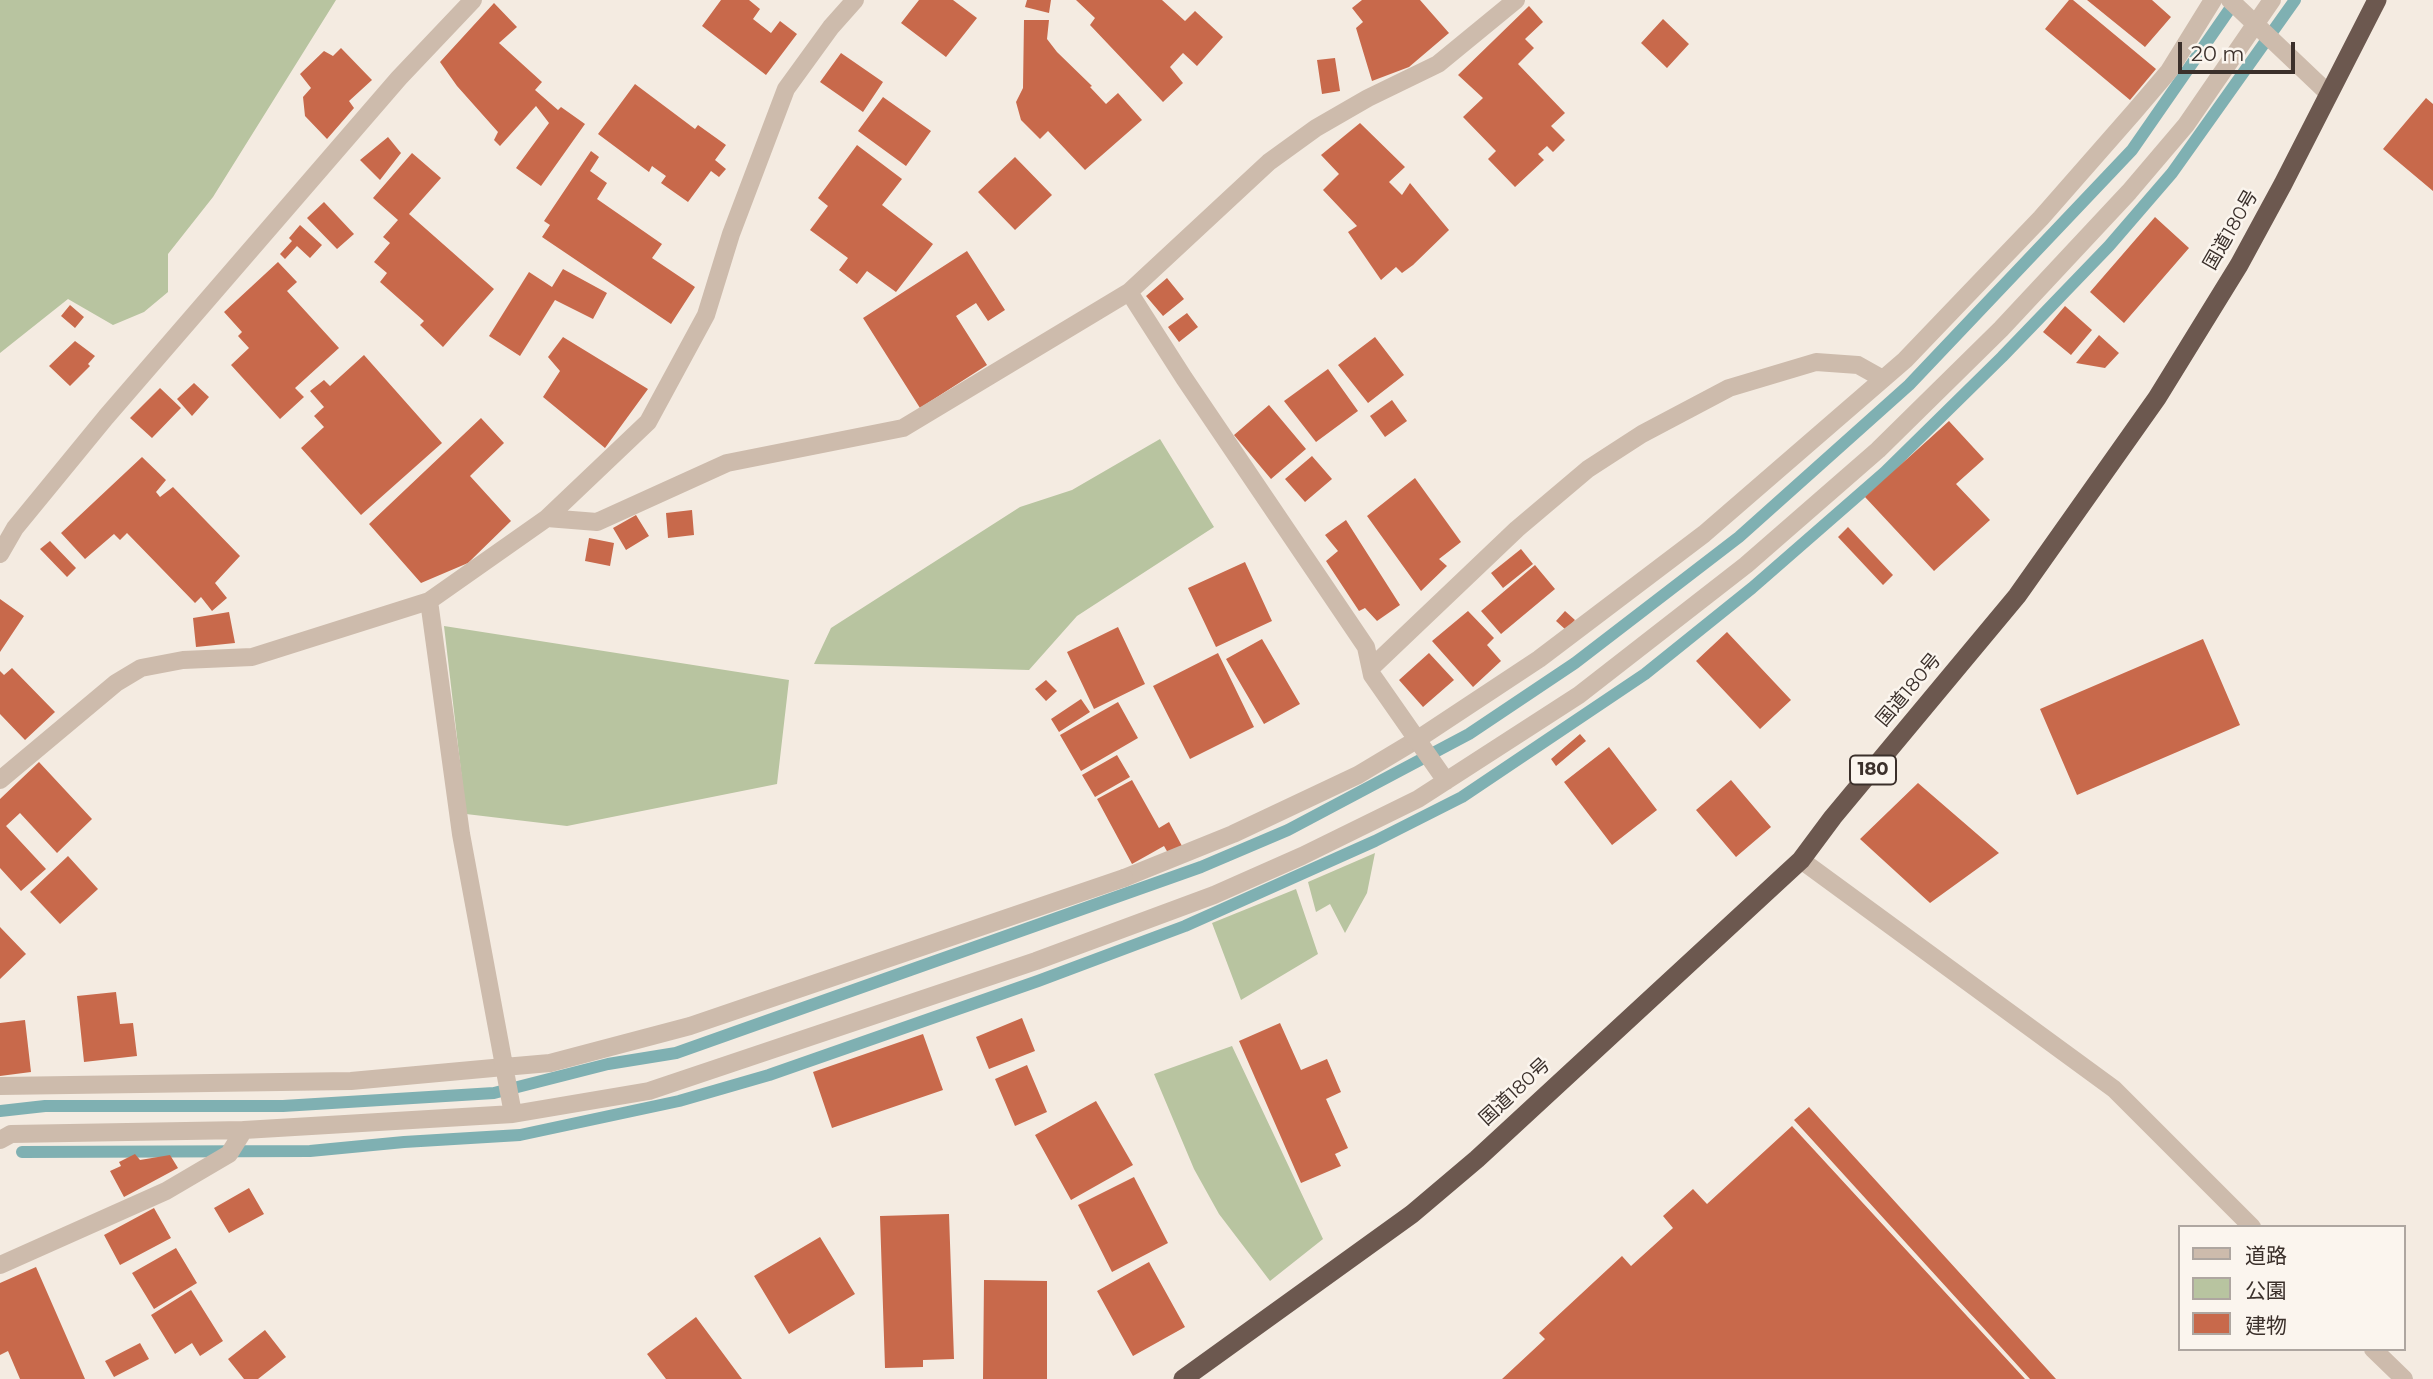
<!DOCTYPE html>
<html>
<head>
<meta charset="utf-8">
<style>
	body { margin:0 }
	#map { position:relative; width:2433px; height:1379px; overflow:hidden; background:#f4ebe1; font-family:Montserrat,"Noto Sans JP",sans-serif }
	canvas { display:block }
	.legend { position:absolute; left:2178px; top:1225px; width:228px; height:126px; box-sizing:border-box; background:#fbf5ee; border:2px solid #aea6a0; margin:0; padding:9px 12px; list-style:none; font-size:21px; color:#3b302b }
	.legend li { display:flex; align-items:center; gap:14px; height:35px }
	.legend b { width:35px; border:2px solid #aea6a0 }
	.scale { position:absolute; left:2178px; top:42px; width:117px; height:32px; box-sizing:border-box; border:4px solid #3b302b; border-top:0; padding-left:9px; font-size:21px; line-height:24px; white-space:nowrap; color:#3b302b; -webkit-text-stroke:5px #fbf5ee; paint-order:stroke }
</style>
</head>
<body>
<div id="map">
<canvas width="2433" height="1379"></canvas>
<ul class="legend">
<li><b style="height:9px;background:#cdbbac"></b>道路</li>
<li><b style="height:19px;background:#b8c4a0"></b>公園</li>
<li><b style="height:19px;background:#c8694b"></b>建物</li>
</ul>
<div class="scale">20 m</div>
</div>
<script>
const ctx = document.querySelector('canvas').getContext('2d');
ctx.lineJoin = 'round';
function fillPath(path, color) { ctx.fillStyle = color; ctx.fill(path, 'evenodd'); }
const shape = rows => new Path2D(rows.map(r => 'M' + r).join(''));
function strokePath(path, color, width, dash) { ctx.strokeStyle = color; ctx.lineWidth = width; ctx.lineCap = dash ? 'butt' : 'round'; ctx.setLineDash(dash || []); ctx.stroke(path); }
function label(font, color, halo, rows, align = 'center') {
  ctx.font = font + ' Montserrat,"Noto Sans JP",sans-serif'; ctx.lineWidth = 5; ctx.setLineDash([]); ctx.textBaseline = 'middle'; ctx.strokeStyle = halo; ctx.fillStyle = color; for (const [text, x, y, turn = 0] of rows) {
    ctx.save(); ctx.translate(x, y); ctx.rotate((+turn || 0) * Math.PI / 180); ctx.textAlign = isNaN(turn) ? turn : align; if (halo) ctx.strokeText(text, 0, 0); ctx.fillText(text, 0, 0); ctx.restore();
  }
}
fillPath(shape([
	[0,0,336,0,213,197,168,254,168,292,144,312,113,325,68,299,0,353],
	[1160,439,1214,527,1077,616,1029,670,814,664,831,628,1020,507,1072,490],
	[444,626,789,680,777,784,567,826,466,814],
	[1375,853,1367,893,1345,933,1330,904,1316,912,1308,882],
	[1296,889,1318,954,1241,1000,1212,923],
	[1232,1046,1323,1239,1270,1281,1219,1214,1194,1169,1154,1074]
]), '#b8c4a0');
strokePath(shape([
	[0,1111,45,1106,283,1106,494,1093,608,1064,676,1053,1201,867,1288,830,1469,734,1575,663,1739,537,1909,385,2132,150,2236,0],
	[22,1152,310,1151,404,1142,520,1135,679,1101,769,1075,1038,981,1185,926,1375,841,1462,797,1645,674,1752,588,1885,472,2002,357,2109,246,2172,173,2295,0]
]), '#7fb0b2', 12);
fillPath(shape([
	[721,0,749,0,760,9,753,19,771,33,780,21,797,34,766,75,702,26],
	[919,0,953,0,977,18,946,57,901,23],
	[1027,0,1051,0,1049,13,1025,7],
	[1076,0,1162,0,1185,21,1195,11,1223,37,1197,66,1183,53,1170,67,1183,83,1163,102,1090,25,1095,18],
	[1362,0,1420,0,1449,33,1409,67,1372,81,1356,28,1363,22,1352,8],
	[2069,0,2073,0,2156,69,2130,100,2045,29],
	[2087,0,2152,0,2171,17,2145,47],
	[494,3,517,27,499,43,542,82,535,90,558,110,561,107,585,124,541,186,516,168,549,123,536,106,500,146,494,140,498,132,457,86,440,62],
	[1529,6,1543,22,1525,39,1534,48,1518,64,1565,113,1551,126,1565,140,1553,152,1547,146,1538,154,1544,160,1515,187,1488,159,1496,151,1463,117,1483,98,1458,75],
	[1663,19,1689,44,1667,68,1641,43],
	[1024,20,1049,20,1047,39,1057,52,1092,86,1090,87,1106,104,1118,93,1142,120,1085,170,1048,131,1040,139,1021,120,1016,102,1023,88],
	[341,48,372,80,349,101,354,108,327,139,305,116,303,97,311,88,300,74,324,51,333,56],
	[841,53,883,82,863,112,820,82],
	[1335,58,1340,91,1322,94,1317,60],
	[635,84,695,129,698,125,726,145,715,160,726,169,719,177,711,171,688,202,661,183,666,176,652,166,649,172,598,134],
	[883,97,931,131,906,166,858,131],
	[2426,98,2433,104,2433,191,2383,149],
	[1360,123,1405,167,1389,182,1402,195,1410,183,1449,230,1413,265,1402,273,1396,267,1381,280,1348,232,1357,226,1323,190,1339,174,1321,155],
	[388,137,401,153,380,180,360,160],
	[857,145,902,179,882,205,933,244,896,292,867,271,857,284,839,270,848,258,810,230,828,206,818,198],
	[591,151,599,157,590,171,607,183,597,199,662,244,652,258,695,287,671,324,542,237,550,225,544,221],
	[412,153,441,178,409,214,494,289,443,347,420,325,424,321,380,282,387,273,374,262,390,243,383,237,398,220,373,198],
	[1015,157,1052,195,1015,230,978,192],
	[324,202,354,234,337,249,307,218],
	[2155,217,2189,248,2124,323,2090,292],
	[300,225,322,245,310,258,297,246,285,259,280,254,292,241,289,238],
	[967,251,1005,310,988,321,976,303,956,316,987,365,920,408,863,318],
	[278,262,297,282,287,291,339,348,295,388,304,397,280,419,231,365,249,348,238,336,242,332,224,312],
	[563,269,607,293,593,319,555,300,520,356,489,336,529,272,552,287],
	[1167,278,1184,299,1163,316,1146,296],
	[70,305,84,317,75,328,61,316],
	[2065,306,2092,330,2071,355,2043,332],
	[1187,313,1198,327,1179,342,1168,327],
	[2099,335,2119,353,2105,368,2076,363],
	[563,337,648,389,605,448,543,397,560,371,548,357],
	[1375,337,1404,375,1368,403,1338,365],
	[75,341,95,356,88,364,90,366,70,386,49,366],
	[364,355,442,443,361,515,301,448,324,427,314,416,324,407,310,391,324,380,330,386],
	[1328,369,1358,411,1316,442,1284,401],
	[194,383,209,397,192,416,177,399],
	[160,388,181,408,152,438,130,418],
	[1392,400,1407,421,1385,437,1370,416],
	[1269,405,1306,449,1271,479,1234,435],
	[481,418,504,443,470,476,511,521,468,563,421,583,369,524],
	[1949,421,1984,459,1956,484,1990,520,1934,571,1865,497],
	[1312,456,1332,479,1305,502,1285,479],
	[142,457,166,480,156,492,160,497,173,487,240,556,215,583,227,598,212,611,201,597,195,603,127,533,120,540,114,534,85,559,61,533],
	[1415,478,1461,542,1439,559,1447,566,1421,591,1367,516],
	[692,510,694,535,668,538,666,513],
	[636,515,649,536,626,550,613,528],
	[1346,520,1400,605,1377,621,1365,608,1359,611,1326,561,1338,551,1325,535],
	[1848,527,1893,575,1883,585,1838,537],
	[589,538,614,543,610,566,585,561],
	[50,541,76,568,67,577,40,549],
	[1521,549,1533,564,1503,588,1491,573],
	[1245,562,1272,621,1216,647,1188,588],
	[1535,565,1555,589,1501,634,1481,611],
	[0,599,24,616,0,652],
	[1468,611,1494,638,1487,645,1501,661,1473,687,1432,641],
	[1565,611,1575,620,1566,630,1556,621],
	[229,612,235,643,196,647,193,618],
	[1118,627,1145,684,1094,709,1067,652],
	[1727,632,1791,700,1760,729,1696,661],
	[1262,639,1300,704,1264,724,1226,659],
	[2203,639,2240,725,2077,795,2040,709],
	[1218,653,1254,727,1190,759,1153,686],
	[1429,653,1454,680,1423,707,1399,680],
	[12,668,55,712,25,740,0,714,0,671,4,675],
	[1046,680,1057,691,1046,701,1035,689],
	[1081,699,1090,712,1059,732,1051,719],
	[1118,702,1138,738,1081,771,1060,735],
	[1580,734,1586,741,1556,766,1551,759],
	[1609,747,1657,810,1612,845,1564,782],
	[1117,755,1130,777,1095,797,1082,775],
	[39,762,92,819,57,853,20,813,6,826,46,869,21,891,0,868,0,799],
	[1132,780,1159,828,1169,822,1182,846,1168,853,1164,846,1132,864,1097,799],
	[1731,780,1771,827,1736,857,1696,810],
	[1918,783,1999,853,1930,903,1860,839],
	[68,856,98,889,60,924,30,892],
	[0,927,26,954,0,979],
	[116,992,120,1024,133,1023,137,1056,84,1062,77,996],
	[1022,1018,1035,1051,989,1069,976,1037],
	[25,1020,31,1072,0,1076,0,1023],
	[1280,1023,1301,1070,1327,1059,1341,1092,1326,1099,1348,1148,1335,1154,1341,1166,1301,1183,1239,1041],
	[923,1034,943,1090,832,1128,813,1072],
	[1027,1065,1047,1112,1015,1126,995,1079],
	[1096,1101,1133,1165,1071,1200,1035,1135],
	[1809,1107,2056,1379,2030,1379,1794,1120],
	[1792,1126,2025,1379,1502,1379,1545,1339,1539,1333,1622,1256,1631,1266,1673,1228,1663,1216,1693,1189,1707,1204],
	[135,1154,140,1160,170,1155,178,1168,124,1197,110,1171,121,1166,119,1162],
	[1134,1177,1168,1243,1112,1272,1078,1205],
	[249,1188,264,1214,229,1233,214,1208],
	[154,1208,171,1238,120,1265,104,1235],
	[949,1214,954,1359,923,1360,923,1367,885,1368,880,1216],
	[820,1237,855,1294,789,1334,754,1276],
	[176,1248,197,1283,154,1309,132,1273],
	[1149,1262,1185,1327,1133,1356,1097,1291],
	[36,1267,85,1379,20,1379,8,1351,0,1355,0,1283],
	[984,1280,1047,1281,1047,1379,983,1379],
	[191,1290,223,1341,200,1356,192,1343,175,1354,151,1315],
	[696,1317,742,1379,666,1379,647,1354],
	[265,1330,286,1357,258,1379,244,1379,228,1359],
	[140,1343,149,1359,114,1377,105,1361]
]), '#c8694b');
strokePath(shape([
	[1124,878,1233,834,1358,775,1418,739],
	[0,1086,351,1081,504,1067]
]), '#cdbbac', 18);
strokePath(shape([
	[2230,0,2329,94],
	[1129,292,1184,378,1366,647,1372,675,1446,781],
	[547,518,597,522,727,463,903,428,1129,292,1269,162,1316,128,1368,98,1438,64,1516,0],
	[0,554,15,528,106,417,399,78,473,0],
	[429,601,461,834,513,1114],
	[1371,668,1517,529,1588,469,1642,434,1729,388,1816,362,1858,365,1883,379],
	[1418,739,1539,659,1704,534,1905,360,2041,218,2134,112,2169,71,2213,0],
	[0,780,116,683,141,668,183,660,252,657,429,601,547,518,648,422,706,315,731,234,786,89,831,27,855,0],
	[1801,860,2114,1089,2252,1227],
	[504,1067,550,1063,690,1026,1124,878],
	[0,1140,11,1134,244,1130],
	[0,1265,166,1191,229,1154,244,1130,513,1114,649,1091,1036,961,1214,895,1302,856,1418,799,1579,695,1746,565,1878,450,2001,329,2129,192,2186,125,2272,0],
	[2373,1349,2404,1379]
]), '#cdbbac', 18);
strokePath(shape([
	[1183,1379,1412,1214,1477,1159,1801,860,1833,817,2017,596,2157,398,2239,265,2283,184,2377,0]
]), '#6c584f', 19);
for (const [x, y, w] of [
	[1873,770,46]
]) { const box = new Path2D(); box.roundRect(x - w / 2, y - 14.5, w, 29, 5); ctx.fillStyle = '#fbf5ee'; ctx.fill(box); strokePath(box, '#3b302b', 2); }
label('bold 18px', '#3b302b', null, [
	["180",1873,770]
]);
label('19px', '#3b302b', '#fbf5ee', [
	["国道180号",2231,230,-60],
	["国道180号",1909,690,-50],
	["国道180号",1515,1092,-43]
]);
</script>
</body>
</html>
